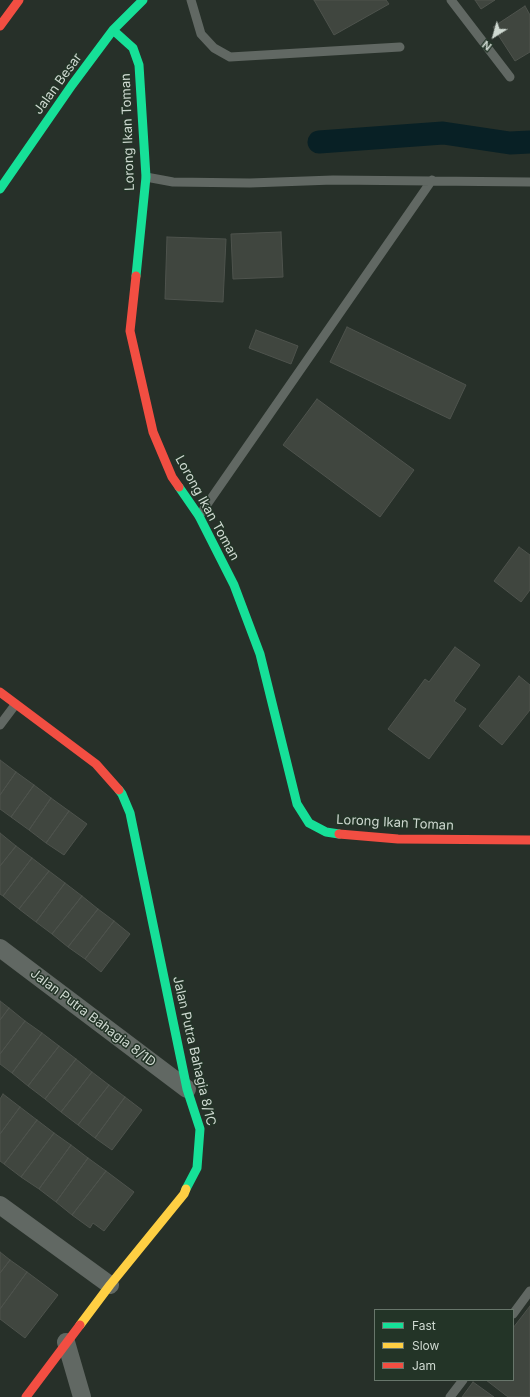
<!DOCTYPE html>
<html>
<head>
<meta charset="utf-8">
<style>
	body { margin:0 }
	#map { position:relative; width:530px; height:1397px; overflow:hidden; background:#273029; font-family:Inter,sans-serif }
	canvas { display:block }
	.legend { position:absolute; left:374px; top:1309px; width:140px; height:72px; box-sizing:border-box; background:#233427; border:1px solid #68766b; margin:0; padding:5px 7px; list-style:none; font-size:12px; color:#cfd9d1 }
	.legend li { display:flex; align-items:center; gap:8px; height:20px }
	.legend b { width:20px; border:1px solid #68766b }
	.north { position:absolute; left:474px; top:16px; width:40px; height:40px; -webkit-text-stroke:3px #233427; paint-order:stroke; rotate:217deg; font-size:11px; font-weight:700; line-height:16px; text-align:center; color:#cfd9d1 }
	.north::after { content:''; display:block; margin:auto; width:14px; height:18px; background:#cfd9d1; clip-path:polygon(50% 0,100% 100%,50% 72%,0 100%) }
</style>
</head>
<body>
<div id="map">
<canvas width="530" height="1397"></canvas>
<ul class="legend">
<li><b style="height:5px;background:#16e098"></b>Fast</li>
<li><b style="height:5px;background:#ffcf43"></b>Slow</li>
<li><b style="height:5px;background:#f24e42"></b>Jam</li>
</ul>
<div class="north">N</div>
</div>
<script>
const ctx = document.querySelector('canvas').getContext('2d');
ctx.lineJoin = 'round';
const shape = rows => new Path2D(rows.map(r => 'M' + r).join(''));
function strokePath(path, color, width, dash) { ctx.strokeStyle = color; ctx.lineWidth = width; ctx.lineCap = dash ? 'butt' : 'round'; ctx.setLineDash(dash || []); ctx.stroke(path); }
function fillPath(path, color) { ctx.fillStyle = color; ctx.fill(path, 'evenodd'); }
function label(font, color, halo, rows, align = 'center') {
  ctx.font = font + ' Inter,sans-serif'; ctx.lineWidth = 3; ctx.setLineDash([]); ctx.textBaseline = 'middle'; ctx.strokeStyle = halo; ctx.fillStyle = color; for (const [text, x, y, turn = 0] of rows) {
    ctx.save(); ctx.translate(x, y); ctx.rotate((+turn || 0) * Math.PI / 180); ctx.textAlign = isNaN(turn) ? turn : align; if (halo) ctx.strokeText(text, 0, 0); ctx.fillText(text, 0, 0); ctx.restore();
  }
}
strokePath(shape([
	[319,142,443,133,510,143,530,142]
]), '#082025', 23);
const building = shape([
	[314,0,386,0,389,4,334,35,314,0],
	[475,0,495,0,481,9,475,0],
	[525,6,530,15,530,52,515,61,493,27,525,6],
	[281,232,283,277,233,279,231,234,281,232],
	[167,237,226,239,223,302,165,299,167,237],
	[347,327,466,385,450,419,330,362,347,327],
	[256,330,298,346,291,364,249,348,256,330],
	[317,399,414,470,380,517,283,445,317,399],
	[519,547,530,555,530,590,521,602,494,581,519,547],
	[455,647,480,665,454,701,466,709,429,759,388,729,425,679,429,682,455,647],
	[519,676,530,685,530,710,502,745,479,726,519,676],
	[0,760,16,772,0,795,0,760],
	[16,772,34,785,11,817,0,809,0,795,16,772],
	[34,785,51,798,29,830,11,817,34,785],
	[51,798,69,811,46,843,29,830,51,798],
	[69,811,87,824,64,855,46,843,69,811],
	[0,833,16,846,0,866,0,833],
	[16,846,32,858,3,896,0,894,0,866,16,846],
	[32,858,49,871,19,909,3,896,32,858],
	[49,871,65,883,36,922,19,909,49,871],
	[65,883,82,896,52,934,36,922,65,883],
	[82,896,98,909,68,947,52,934,82,896],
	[98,909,114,921,85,959,68,947,98,909],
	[114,921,130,934,101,972,85,959,114,921],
	[0,1001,9,1008,0,1020,0,1001],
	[9,1008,25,1021,0,1054,0,1020,9,1008],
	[25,1021,42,1033,12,1073,0,1064,0,1054,25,1021],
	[42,1033,59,1046,28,1086,12,1073,42,1033],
	[59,1046,76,1059,45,1099,28,1086,59,1046],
	[76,1059,92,1072,61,1112,45,1099,76,1059],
	[92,1072,109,1085,78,1125,61,1112,92,1072],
	[109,1085,125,1097,95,1138,78,1125,109,1085],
	[3,1094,20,1107,0,1134,0,1099,3,1094],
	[125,1097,142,1110,112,1150,95,1138,125,1097],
	[20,1107,37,1120,4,1164,0,1161,0,1134,20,1107],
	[37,1120,54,1133,21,1177,4,1164,37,1120],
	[54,1133,71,1145,39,1189,21,1177,54,1133],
	[71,1145,88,1158,56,1202,39,1189,71,1145],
	[88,1158,106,1171,72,1215,56,1202,88,1158],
	[106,1171,134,1192,104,1231,93,1223,90,1228,72,1215,106,1171],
	[0,1252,10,1260,0,1273,0,1252],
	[10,1260,27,1272,0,1309,0,1273,10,1260],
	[27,1272,58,1295,25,1338,0,1319,0,1309,27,1272],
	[530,1306,530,1397,508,1397,486,1380,513,1380,513,1328,530,1306],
	[473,1382,494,1397,462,1397,473,1382]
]);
fillPath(building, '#40463f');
strokePath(building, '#4e534d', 1);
strokePath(shape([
	[191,0,201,34,214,48,230,57,400,47],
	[451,0,510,77],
	[146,177,173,182,250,183,333,180,530,182],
	[199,516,432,180],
	[0,725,15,705],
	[513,1314,530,1291],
	[450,1397,463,1380]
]), '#616863', 9);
strokePath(shape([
	[0,948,187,1089],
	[0,1205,110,1285],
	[66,1342,82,1397]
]), '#616863', 18);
strokePath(shape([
	[113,30,133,48,139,65,146,177,136,276],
	[0,189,72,85,113,30,143,0],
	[179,487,199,516,234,585,260,654,297,804,309,823,326,832,339,834],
	[119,790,122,794,130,813,187,1089,200,1129,197,1168,186,1189]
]), '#16e098', 9);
strokePath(shape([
	[80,1325,110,1285,184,1194,186,1189]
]), '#ffcf43', 9);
strokePath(shape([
	[0,26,19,0],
	[136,276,130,331,153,432,172,477,179,487],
	[0,692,96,764,119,790],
	[339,834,398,839,530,840],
	[26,1397,80,1325]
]), '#f24e42', 9);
label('13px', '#cfd9d1', '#233427', [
	["Jalan Besar",58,84,-54],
	["Lorong Ikan Toman",128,132,-92],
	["Lorong Ikan Toman",207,508,61],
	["Lorong Ikan Toman",395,823,3],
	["Jalan Putra Bahagia 8/1D",93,1018,37],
	["Jalan Putra Bahagia 8/1C",194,1051,77]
]);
</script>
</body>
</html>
